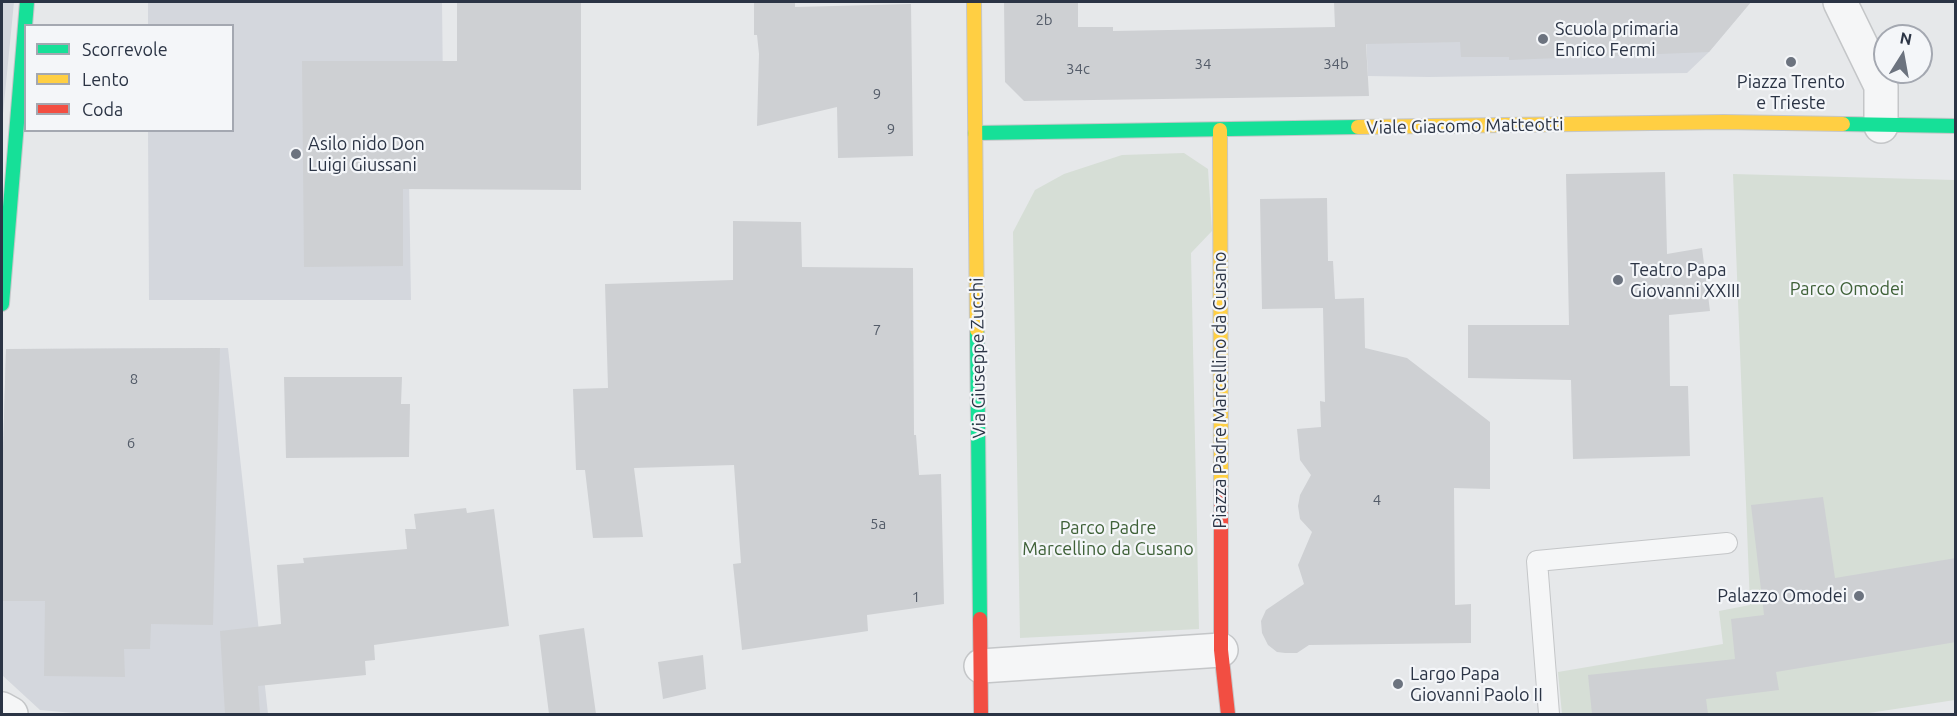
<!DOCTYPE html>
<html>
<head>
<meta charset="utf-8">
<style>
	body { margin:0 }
	#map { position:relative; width:1957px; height:716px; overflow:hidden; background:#e6e8ea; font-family:Ubuntu,sans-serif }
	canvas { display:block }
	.frame { position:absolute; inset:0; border:3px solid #2b3445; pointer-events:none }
	.legend { position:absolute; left:24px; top:24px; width:210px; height:108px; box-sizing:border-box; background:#f4f6f9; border:2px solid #a4a8b1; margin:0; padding:8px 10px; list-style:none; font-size:18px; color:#2b3445 }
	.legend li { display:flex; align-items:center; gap:12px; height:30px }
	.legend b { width:30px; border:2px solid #a4a8b1 }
	.north { position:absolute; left:1873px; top:24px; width:60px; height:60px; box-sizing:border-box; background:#f4f6f9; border:2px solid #a4a8b1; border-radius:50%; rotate:11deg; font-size:16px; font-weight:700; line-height:24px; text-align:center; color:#2b3445 }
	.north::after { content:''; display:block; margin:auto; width:21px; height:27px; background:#6c737f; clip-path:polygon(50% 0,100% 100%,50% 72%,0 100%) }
</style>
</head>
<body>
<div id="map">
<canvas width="1957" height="716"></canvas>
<div class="frame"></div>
<ul class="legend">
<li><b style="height:8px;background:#16e098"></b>Scorrevole</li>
<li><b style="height:8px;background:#ffcf43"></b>Lento</li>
<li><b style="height:8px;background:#f24e42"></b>Coda</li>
</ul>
<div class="north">N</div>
</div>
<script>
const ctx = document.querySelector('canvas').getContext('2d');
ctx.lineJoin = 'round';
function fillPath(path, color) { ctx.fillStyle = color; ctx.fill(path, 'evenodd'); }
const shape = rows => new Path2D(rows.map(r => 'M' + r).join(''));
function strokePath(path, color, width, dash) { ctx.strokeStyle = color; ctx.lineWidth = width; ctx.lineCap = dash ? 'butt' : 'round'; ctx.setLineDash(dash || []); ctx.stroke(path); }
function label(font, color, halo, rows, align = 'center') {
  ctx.font = font + ' Ubuntu,sans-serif'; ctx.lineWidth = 4.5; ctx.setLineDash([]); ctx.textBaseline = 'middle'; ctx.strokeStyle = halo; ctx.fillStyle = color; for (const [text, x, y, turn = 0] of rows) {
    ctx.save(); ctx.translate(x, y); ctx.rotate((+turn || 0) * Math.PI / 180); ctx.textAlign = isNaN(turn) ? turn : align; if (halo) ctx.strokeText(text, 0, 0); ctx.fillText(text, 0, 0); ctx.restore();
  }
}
fillPath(shape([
	[2,2,14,2,2,124],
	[148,2,442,2,444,178,409,180,411,300,149,300,148,131,232,130,232,26,148,25],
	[1364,2,1751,2,1709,52,1687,73,1429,77,1368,76],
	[228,348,268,714,85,714,40,710,2,675,2,487,6,349]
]), '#d4d7dd');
fillPath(shape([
	[1184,153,1208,169,1212,231,1191,253,1199,629,1020,638,1013,232,1035,190,1064,174,1122,155],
	[1733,174,1955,180,1955,700,1862,714,1562,714,1558,672,1723,644,1719,611,1750,605]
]), '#d6ded6');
fillPath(shape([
	[457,2,581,2,581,190,403,189,403,266,304,267,302,61,457,61],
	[754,2,795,2,795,7,911,4,913,156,838,158,837,107,757,126,759,54,757,35,754,35],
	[1004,2,1078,2,1078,27,1113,27,1113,31,1335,27,1334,2,1751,2,1709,52,1509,60,1509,57,1461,57,1460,42,1366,44,1369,96,1024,101,1005,82],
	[1665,172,1667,254,1702,248,1710,311,1669,315,1670,386,1688,386,1690,456,1573,459,1571,380,1468,378,1468,325,1569,325,1566,174],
	[1327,198,1328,261,1333,261,1335,299,1364,298,1365,348,1407,358,1490,422,1490,489,1454,488,1455,605,1471,604,1471,643,1309,645,1297,653,1285,653,1277,652,1268,645,1262,633,1261,621,1266,610,1304,584,1298,565,1312,532,1300,519,1298,506,1300,495,1311,475,1300,460,1297,429,1321,427,1320,401,1325,402,1323,308,1262,309,1260,199],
	[733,221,801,222,802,267,913,268,914,435,916,435,919,475,941,474,944,604,867,615,868,631,742,650,733,564,741,563,734,465,634,468,643,537,593,538,585,470,576,470,573,389,608,388,605,284,733,280],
	[220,348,213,625,151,624,150,649,124,649,125,677,44,676,45,601,2,601,2,487,6,349],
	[284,377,402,377,401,404,410,404,409,457,286,458],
	[1823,497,1835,578,1956,558,1956,642,1776,672,1779,690,1706,699,1708,714,1592,714,1588,675,1735,659,1731,619,1764,615,1751,505],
	[466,508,467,513,494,509,509,626,374,645,375,660,365,661,366,675,258,686,260,714,225,714,220,631,281,624,277,565,304,563,303,558,407,549,405,529,416,529,414,514],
	[584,628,596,714,549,714,539,635],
	[703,655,706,689,663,699,658,662]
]), '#ced0d3');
const lane = shape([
	[1549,714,1537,561,1727,543]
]);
const street = shape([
	[1840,2,1881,86,1881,126],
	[981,666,1221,650],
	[2,709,11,714]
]);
const fast = shape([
	[1843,124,1956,126],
	[975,133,1358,127],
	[2,304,27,2],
	[977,330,980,619]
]);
const slow = shape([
	[974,2,977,330],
	[1358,127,1724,122,1843,124],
	[1220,130,1221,485]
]);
const jam = shape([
	[1221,485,1221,650,1228,714],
	[980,619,981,714]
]);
strokePath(lane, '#c4c6c8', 22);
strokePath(street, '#c4c6c8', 36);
strokePath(fast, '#c4c6c8', 16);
strokePath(slow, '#c4c6c8', 16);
strokePath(jam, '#c4c6c8', 16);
strokePath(lane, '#f5f6f7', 20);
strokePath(street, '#f5f6f7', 33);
strokePath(fast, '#16e098', 14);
strokePath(slow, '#ffcf43', 14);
strokePath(jam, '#f24e42', 14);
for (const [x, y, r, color] of [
	[1543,39,6,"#6c737f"],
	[1791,62,6,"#6c737f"],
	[296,154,6,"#6c737f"],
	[1618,280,6,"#6c737f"],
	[1859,596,6,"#6c737f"],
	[1398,684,6,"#6c737f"]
]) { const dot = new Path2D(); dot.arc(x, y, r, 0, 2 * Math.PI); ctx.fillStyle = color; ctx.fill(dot); strokePath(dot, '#f4f6f9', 2); }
label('15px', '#545c69', null, [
	["2b",1044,20],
	["34",1203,64],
	["34b",1336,64],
	["34c",1078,69],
	["9",877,94],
	["9",891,129],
	["7",877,330],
	["8",134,379],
	["6",131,443],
	["4",1377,500],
	["5a",878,524],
	["1",916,597]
]);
label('18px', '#2b3445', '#f4f6f9', [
	["Scuola primaria",1555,29],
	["Enrico Fermi",1555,50],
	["Piazza Trento",1791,82,"center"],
	["e Trieste",1791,103,"center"],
	["Asilo nido Don",308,144],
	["Luigi Giussani",308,165],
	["Teatro Papa",1630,270],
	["Giovanni XXIII",1630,291],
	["Palazzo Omodei",1847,596,"right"],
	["Largo Papa",1410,674],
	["Giovanni Paolo II",1410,695]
], 'left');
label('18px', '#2b3445', '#f4f6f9', [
	["Viale Giacomo Matteotti",1465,126,-1],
	["Via Giuseppe Zucchi",978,358,-91],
	["Piazza Padre Marcellino da Cusano",1220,390,-90]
]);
label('18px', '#3f6138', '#f4f6f9', [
	["Parco Omodei",1847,289],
	["Parco Padre",1108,528],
	["Marcellino da Cusano",1108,549]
]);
</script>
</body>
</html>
